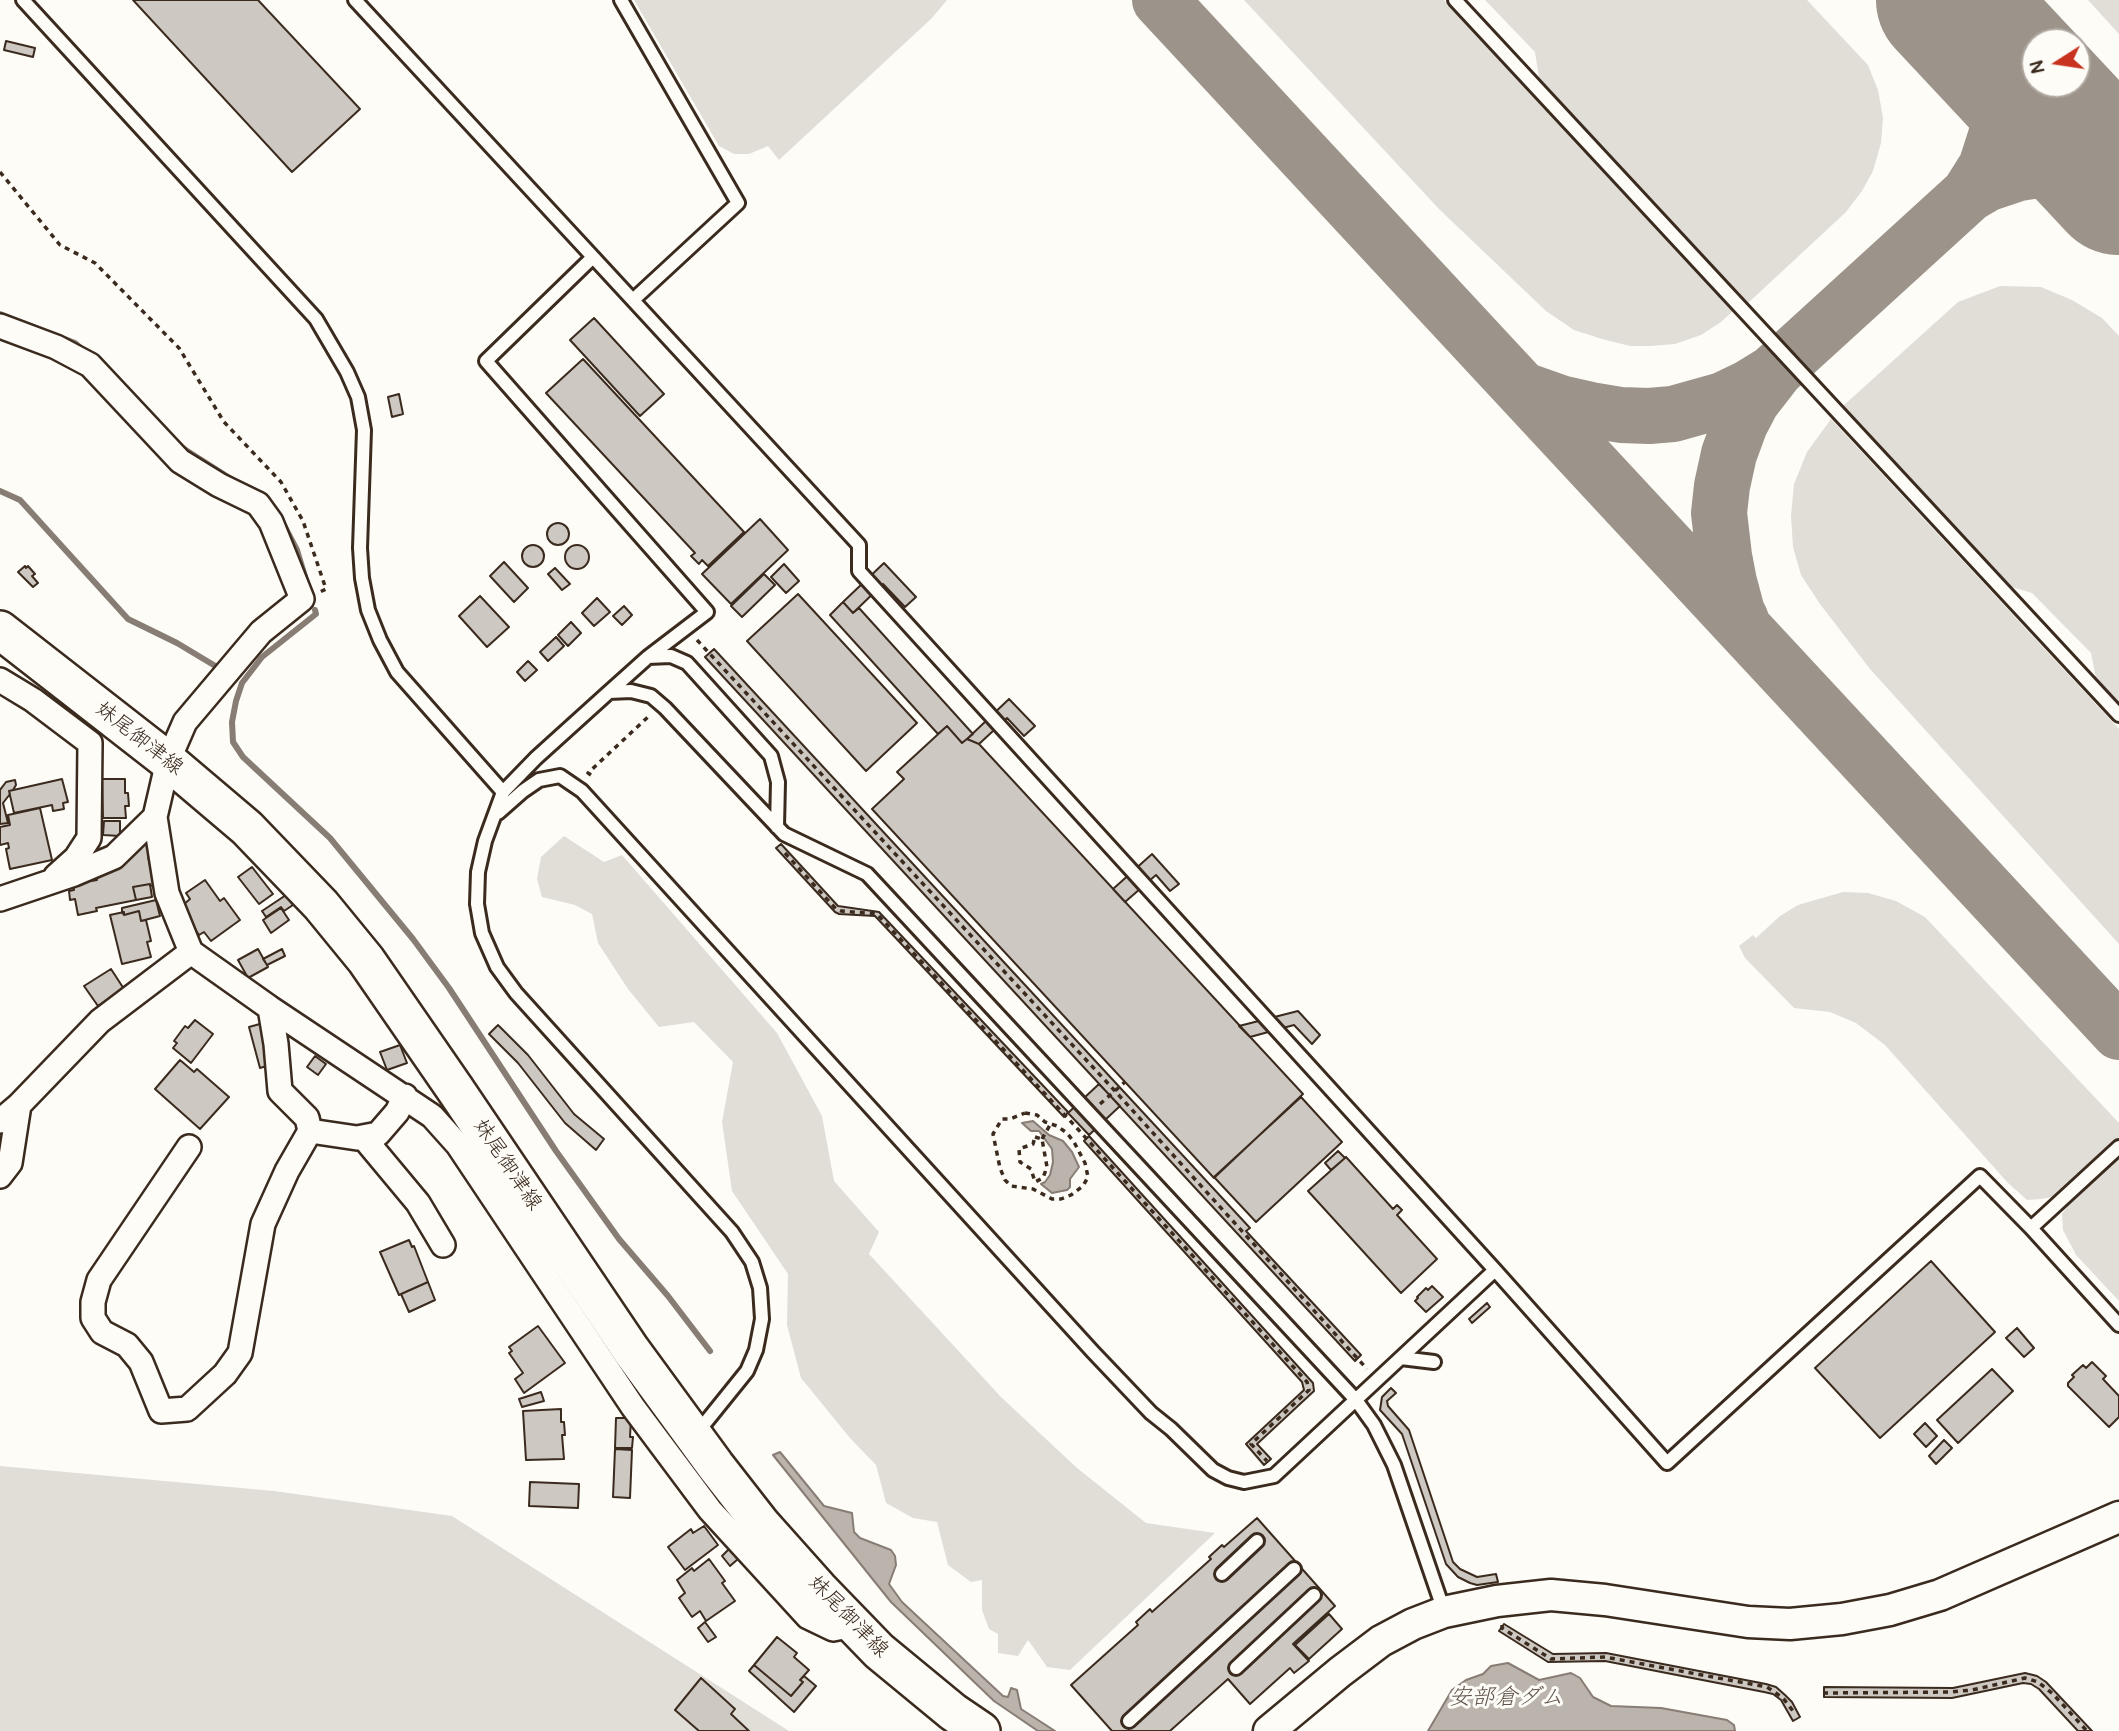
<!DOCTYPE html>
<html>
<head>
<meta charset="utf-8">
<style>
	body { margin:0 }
	#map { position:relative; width:2119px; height:1731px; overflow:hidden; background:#fdfcf7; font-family:Pangolin,sans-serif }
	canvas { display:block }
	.north { position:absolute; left:2021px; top:28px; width:70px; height:70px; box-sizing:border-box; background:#fdfcf7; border:2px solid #afa8a0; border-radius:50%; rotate:258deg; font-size:19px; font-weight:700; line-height:28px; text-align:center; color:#3b2a1e }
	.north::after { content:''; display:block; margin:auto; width:24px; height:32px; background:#c8321e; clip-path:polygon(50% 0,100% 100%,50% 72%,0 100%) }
</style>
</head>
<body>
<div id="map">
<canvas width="2119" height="1731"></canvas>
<div class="north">N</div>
</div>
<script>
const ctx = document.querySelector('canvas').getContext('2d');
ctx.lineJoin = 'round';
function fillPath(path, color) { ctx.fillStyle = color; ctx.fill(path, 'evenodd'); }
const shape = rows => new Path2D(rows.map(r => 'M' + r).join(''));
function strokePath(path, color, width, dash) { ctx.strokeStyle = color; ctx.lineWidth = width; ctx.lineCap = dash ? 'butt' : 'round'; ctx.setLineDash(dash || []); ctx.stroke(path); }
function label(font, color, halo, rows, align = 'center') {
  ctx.font = font + ' Pangolin,"Klee One",sans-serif'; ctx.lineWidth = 6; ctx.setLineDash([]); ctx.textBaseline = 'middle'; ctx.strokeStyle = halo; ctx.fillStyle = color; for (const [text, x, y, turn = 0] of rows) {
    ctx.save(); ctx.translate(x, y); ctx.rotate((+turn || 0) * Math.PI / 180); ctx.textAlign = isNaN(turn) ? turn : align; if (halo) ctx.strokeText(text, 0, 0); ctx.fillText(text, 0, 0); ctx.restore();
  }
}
fillPath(shape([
	[634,0,947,0,932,18,779,160,768,146,749,154,734,154,719,146],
	[1244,0,1444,0,1733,311,1721,322,1701,335,1675,344,1650,346,1630,346,1602,339,1574,330,1546,311,1440,210],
	[1485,0,1807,0,1868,65,1878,90,1883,118,1881,143,1873,171,1862,191,1846,212,1747,304,1539,78,1535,52],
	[2088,0,2119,0,2119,34],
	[2000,286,2041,287,2072,300,2102,318,2119,336,2119,703,2096,678,2091,653,2032,593,2012,587,1843,406,1958,302],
	[1831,419,2119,729,2119,944,1870,669,1820,604,1801,575,1793,547,1791,516,1794,484,1807,452],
	[564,836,604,862,622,855,777,1033,822,1116,834,1181,879,1232,869,1254,1001,1397,1077,1468,1146,1523,1215,1533,1070,1670,1047,1667,1028,1640,1018,1656,998,1653,998,1634,989,1629,982,1610,982,1580,971,1582,948,1565,937,1522,913,1518,886,1503,876,1465,850,1438,801,1378,787,1325,788,1274,732,1191,722,1122,733,1062,694,1022,659,1027,628,989,598,943,592,914,575,905,542,897,537,879,541,857],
	[1843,892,1868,893,1896,901,1925,917,2119,1123,2119,1138,2058,1196,2041,1199,2027,1200,2007,1182,1885,1045,1856,1023,1830,1012,1794,1008,1745,958,1739,946,1753,935,1756,938,1780,916,1798,905],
	[2119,1158,2119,1301,2076,1255,2063,1230,2062,1214,2071,1202],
	[0,1466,274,1491,452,1516,789,1731,0,1731]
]), '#e1ded7');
const water = shape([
	[1033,1121,1049,1135,1063,1141,1072,1152,1079,1167,1070,1179,1070,1187,1067,1190,1052,1193,1041,1184,1045,1182,1050,1175,1053,1162,1052,1149,1039,1131,1031,1131,1022,1123,1033,1121],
	[780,1452,824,1506,852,1513,854,1532,860,1538,891,1550,895,1556,896,1565,889,1584,902,1602,1003,1696,1008,1697,1011,1688,1017,1690,1021,1709,1055,1731,1038,1731,994,1701,891,1602,773,1455,780,1452],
	[1508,1663,1539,1680,1571,1673,1580,1678,1593,1697,1611,1706,1661,1708,1727,1720,1734,1725,1735,1731,1428,1731,1452,1690,1466,1680,1483,1674,1491,1666,1508,1663]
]);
fillPath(water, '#bbb4ad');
strokePath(water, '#887d74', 2);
strokePath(shape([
	[0,314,75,343,84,351],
	[181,447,231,479],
	[0,491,20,500,128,619,177,643,217,667],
	[278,514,297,550,307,583],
	[315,610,316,614,262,657,242,683,236,701,232,722,233,742,243,757,330,838,413,939,449,988,556,1151,619,1239,668,1296,710,1351]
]), '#887d74', 6);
strokePath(shape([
	[1160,0,2119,1032],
	[1969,194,1986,167,1996,136,1999,118,1999,97,1992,62,1975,31],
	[1523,390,1560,403,1591,410,1621,415,1649,416,1673,414,1723,400,1748,388,1774,372],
	[1741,620,1737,612,1729,582,1724,556,1719,513,1722,486,1729,454,1740,424,1752,401,1776,370,1969,194,1986,184,2019,173,2038,170,2062,171,2082,175,2104,183,2119,193]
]), '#9c938a', 56);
strokePath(shape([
	[1947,0,2119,184]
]), '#9c938a', 142);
const building = shape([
	[133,0,258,0,360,109,292,172,133,0],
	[6,41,35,48,33,57,4,50,6,41],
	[594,318,664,394,640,416,570,340,594,318],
	[583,359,744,532,708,566,702,560,699,564,691,556,695,553,546,393,583,359],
	[399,394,403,414,392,417,388,397,399,394],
	[760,519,788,550,731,604,702,574,760,519],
	'547 534a11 11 0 1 1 22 0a11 11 0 1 1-22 0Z',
	'522 556a11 11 0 1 1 22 0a11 11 0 1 1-22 0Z',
	'565 557a12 12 0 1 1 24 0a12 12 0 1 1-24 0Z',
	[504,562,528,588,514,602,490,576,504,562],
	[884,563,916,597,905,607,883,584,853,613,843,602,884,563],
	[784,564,799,581,786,593,771,577,784,564],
	[25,566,26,568,28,566,35,574,32,576,38,583,33,587,18,572,25,566],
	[555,568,570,584,562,590,548,574,555,568],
	[764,574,775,585,742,617,731,606,764,574],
	[798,594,917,723,866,771,747,641,798,594],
	[480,596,509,627,487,647,459,616,480,596],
	[597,598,610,612,594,626,582,613,597,598],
	[843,602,853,613,859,608,973,734,962,743,947,726,938,734,830,615,843,602],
	[624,606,632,615,622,625,613,616,624,606],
	[571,622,581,633,568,646,558,635,571,622],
	[556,637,564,646,548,661,540,652,556,637],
	[714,649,1250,1228,1246,1231,1361,1355,1355,1361,705,657,714,649],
	[528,661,537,670,525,681,517,672,528,661],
	[1009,699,1035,726,1024,736,1007,718,979,744,967,739,1009,699],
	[947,726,962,743,967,739,979,744,1303,1094,1214,1178,872,809,904,779,897,772,947,726],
	[62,779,68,802,63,803,64,809,53,811,52,805,14,813,9,791,62,779],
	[102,779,125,779,125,793,128,793,129,806,125,806,126,818,103,818,102,779],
	[15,780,16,785,13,790,9,791,10,794,3,803,8,823,0,824,0,790,6,782,15,780],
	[40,808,52,860,10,869,6,849,9,848,8,843,0,845,0,827,10,825,8,815,40,808],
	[104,821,120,821,120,836,103,835,104,821],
	[149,839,153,855,148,856,154,885,150,886,150,884,133,887,136,900,96,908,97,911,78,915,75,899,70,900,69,891,74,890,72,880,90,876,91,881,97,880,96,874,138,851,138,847,149,839],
	[781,844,838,906,879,912,1068,1112,1064,1117,875,916,839,914,835,912,776,848,781,844],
	[1152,854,1179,884,1170,891,1156,875,1125,902,1113,889,1152,854],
	[252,867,273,894,259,904,238,877,252,867],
	[205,880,220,901,224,898,240,920,211,941,204,932,199,935,184,914,188,911,183,905,190,899,186,893,205,880],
	[150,884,152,897,136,900,133,887,150,884],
	[286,895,293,905,284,911,281,907,266,917,262,911,286,895],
	[156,900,160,916,141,921,139,911,124,915,122,912,122,908,156,900],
	[281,908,289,920,271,933,263,920,281,908],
	[139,911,141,921,146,920,151,941,147,942,151,957,122,964,110,915,124,912,124,915,139,911],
	[258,949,268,967,248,978,238,960,258,949],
	[282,949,285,956,267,965,263,959,282,949],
	[111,969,124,989,98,1006,84,986,111,969],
	[1298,1011,1320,1035,1312,1044,1294,1025,1250,1037,1239,1026,1298,1011],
	[195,1020,213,1034,191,1063,173,1048,177,1043,174,1041,185,1026,188,1028,195,1020],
	[267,1022,273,1064,260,1068,249,1027,267,1022],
	[498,1025,528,1055,574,1114,604,1139,596,1150,565,1123,518,1063,489,1034,498,1025],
	[400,1045,407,1063,387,1070,380,1052,400,1045],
	[315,1056,326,1064,318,1075,307,1067,315,1056],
	[180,1060,194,1072,197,1069,229,1097,200,1129,155,1089,180,1060],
	[1099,1084,1120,1106,1089,1135,1068,1113,1099,1084],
	[1301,1097,1342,1142,1256,1222,1214,1177,1301,1097],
	[1089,1136,1313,1383,1314,1391,1257,1444,1271,1459,1264,1465,1246,1444,1304,1390,1302,1382,1084,1141,1089,1136],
	[1338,1151,1345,1158,1331,1170,1325,1163,1338,1151],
	[1346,1157,1393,1209,1397,1205,1402,1210,1397,1215,1437,1259,1401,1293,1308,1191,1346,1157],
	[409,1240,412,1247,414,1246,428,1282,399,1295,380,1252,409,1240],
	[1931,1261,1995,1332,1880,1438,1815,1368,1931,1261],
	[428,1282,435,1300,409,1312,401,1294,428,1282],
	[1432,1286,1443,1297,1426,1312,1415,1301,1418,1298,1417,1297,1426,1288,1428,1290,1432,1286],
	[1487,1303,1490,1307,1472,1323,1469,1319,1487,1303],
	[538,1326,565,1363,524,1393,515,1379,523,1373,509,1353,512,1351,509,1347,538,1326],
	[2017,1328,2034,1348,2024,1357,2006,1338,2017,1328],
	[2092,1362,2106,1376,2103,1379,2119,1396,2119,1417,2109,1427,2068,1386,2068,1383,2074,1377,2072,1375,2083,1365,2086,1368,2092,1362],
	[1992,1369,2013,1391,1958,1443,1937,1420,1992,1369],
	[1391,1388,1396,1393,1387,1401,1388,1406,1409,1430,1453,1562,1460,1569,1477,1577,1496,1574,1498,1582,1477,1585,1470,1583,1458,1577,1446,1564,1402,1434,1380,1410,1382,1397,1391,1388],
	[541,1392,544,1401,522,1407,519,1399,541,1392],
	[561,1409,561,1422,564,1422,565,1435,562,1435,564,1459,526,1460,523,1411,561,1409],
	[616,1418,631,1418,630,1437,633,1437,632,1448,615,1448,616,1418],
	[1925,1423,1937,1436,1926,1447,1914,1434,1925,1423],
	[1944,1440,1952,1448,1936,1464,1929,1456,1944,1440],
	[615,1449,632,1450,630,1498,613,1497,615,1449],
	[530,1482,579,1484,578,1508,529,1506,530,1482],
	[1257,1518,1335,1606,1293,1644,1309,1661,1294,1673,1290,1668,1250,1704,1228,1679,1170,1731,1112,1731,1071,1685,1138,1625,1136,1622,1150,1609,1152,1612,1211,1559,1209,1557,1222,1545,1224,1547,1257,1518],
	[704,1526,718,1545,685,1570,668,1547,691,1529,693,1533,704,1526],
	[729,1549,738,1559,730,1566,722,1556,729,1549],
	[709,1559,725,1581,722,1583,735,1601,706,1621,700,1611,692,1617,679,1598,685,1593,677,1580,692,1568,694,1571,709,1559],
	[1329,1614,1342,1629,1309,1659,1295,1645,1329,1614],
	[705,1622,716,1637,708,1642,698,1628,705,1622],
	[1504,1624,1553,1654,1606,1653,1766,1684,1776,1687,1785,1695,1792,1702,1800,1717,1793,1721,1781,1700,1773,1694,1764,1692,1605,1661,1548,1662,1499,1631,1504,1624],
	[777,1637,797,1653,794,1657,809,1670,800,1680,803,1682,791,1696,754,1665,777,1637],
	[754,1665,791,1696,803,1682,800,1680,804,1676,816,1686,794,1712,749,1671,754,1665],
	[2025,1673,2037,1676,2046,1682,2092,1731,2078,1731,2039,1689,2031,1684,2023,1683,1952,1698,1824,1697,1824,1687,1953,1688,2025,1673],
	[701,1678,735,1709,731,1714,749,1731,699,1731,675,1710,701,1678]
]);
fillPath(building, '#cdc8c2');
strokePath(building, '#3b2a1e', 2);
const service = shape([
	[23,0,316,319,347,372,358,397,364,430,360,548,362,578,368,610,380,640,397,672,503,792],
	[355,0,593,257,486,361,707,612,648,657],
	[621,0,738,203,633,300],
	[1455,0,2119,715],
	[593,257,859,545,859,571,1495,1270,1667,1463,1980,1176,2031,1228,2119,1325],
	[609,692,648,657,671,656,687,663,771,756,778,782,777,827],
	[498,813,523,791,539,780,560,776,582,791,1093,1352,1151,1413,1171,1429,1213,1470,1228,1478,1244,1482,1274,1476,1495,1270],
	[2031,1228,2119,1147],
	[1401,1358,1434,1362],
	[697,1433,747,1371,756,1350,762,1319,760,1288,752,1262,732,1232,516,993,497,967,482,933,477,904,478,872,485,841,503,792,536,758,609,692,631,691,651,696,665,708,784,834,867,874,1356,1400,1374,1425,1394,1465,1444,1611],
	[1222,1574,1257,1541],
	[1236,1668,1314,1595],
	[1129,1721,1294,1569]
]);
const minor = shape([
	[0,326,56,347,90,365,180,461,219,485,258,504,271,522,302,599,261,632,185,722,168,761,155,817,114,857,74,874,0,899],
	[0,680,33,700,90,743,89,838,76,858,56,876],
	[155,817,167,893,191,952,270,1008,432,1116,458,1145,633,1407,710,1510,808,1617,833,1629,854,1625],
	[270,1008,276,1044,280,1091,307,1118,310,1131],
	[0,1121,19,1105,100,1021,191,952],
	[363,1137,418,1203,443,1245],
	[189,1147,99,1280,93,1302,93,1318,102,1332,127,1345,141,1362,161,1411,187,1409,225,1374,240,1353,263,1224,287,1171,310,1131,357,1138,378,1134,397,1112,405,1096],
	[0,1176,10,1163,19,1105]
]);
const tertiary = shape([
	[1269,1731,1340,1672,1381,1641,1413,1624,1444,1612,1497,1601,1551,1595,1605,1600,1748,1622,1790,1624,1842,1619,1890,1610,1940,1595,2119,1517]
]);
const primary = shape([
	[0,630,168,761,247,828,321,905,366,960,455,1089,631,1350,715,1465,761,1524,819,1589,879,1651,953,1712,981,1731]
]);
strokePath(service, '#3b2a1e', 18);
strokePath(minor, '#3b2a1e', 28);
strokePath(tertiary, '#3b2a1e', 35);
strokePath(primary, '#3b2a1e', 42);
strokePath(shape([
	[0,172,60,245,95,263,179,348,224,422,281,482,303,521,326,589,320,592],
	[697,640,1115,1091,1367,1369],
	[591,775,588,773,649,716],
	[785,853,836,909,841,911,877,914,1075,1126,1307,1382,1309,1390,1251,1444,1267,1461],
	[1100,1104,1125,1082],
	[1025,1113,1037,1115,1045,1122,1057,1126,1067,1133,1074,1142,1085,1163,1088,1177,1083,1186,1071,1195,1061,1199,1052,1199,1033,1189,1011,1186,1005,1180,1000,1168,993,1134,1002,1119,1010,1119,1025,1113],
	[1035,1137,1042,1139,1047,1167,1043,1178,1035,1182,1031,1169,1020,1162,1019,1149,1033,1144,1035,1137],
	[1042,1139,1050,1125],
	[1502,1625,1502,1628,1551,1659,1605,1657,1767,1687,1783,1698,1793,1711],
	[1823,1693,1951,1692,1972,1690,2025,1678,2038,1682,2053,1694,2087,1731]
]), '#3b2a1e', 3.5, [5, 5]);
strokePath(service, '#fdfcf7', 12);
strokePath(minor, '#fdfcf7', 23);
strokePath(tertiary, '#fdfcf7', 30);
strokePath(primary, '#fdfcf7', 37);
label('21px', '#3b2a1e', '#fdfcf7', [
	["妹尾御津線",139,739,38],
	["妹尾御津線",507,1165,56],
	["妹尾御津線",848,1617,46]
]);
label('italic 23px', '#615349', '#fdfcf7', [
	["安部倉ダム",1506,1698]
]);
</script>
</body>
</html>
